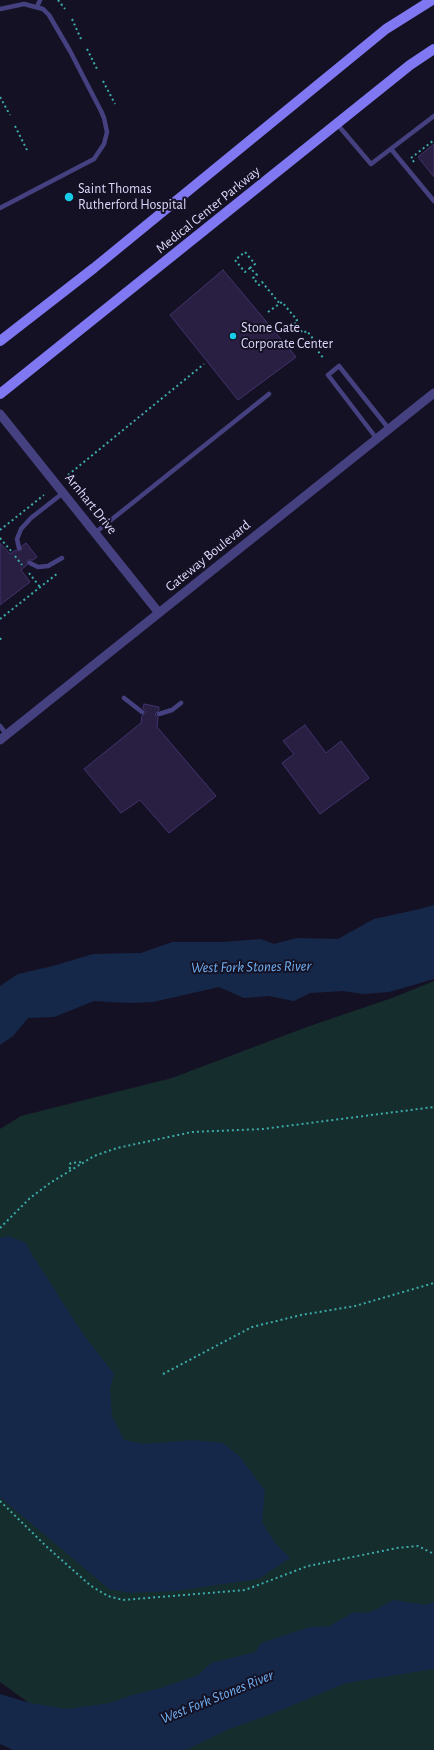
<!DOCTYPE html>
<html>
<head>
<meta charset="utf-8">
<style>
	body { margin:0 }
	canvas { display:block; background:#151124 }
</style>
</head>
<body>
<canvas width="434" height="1750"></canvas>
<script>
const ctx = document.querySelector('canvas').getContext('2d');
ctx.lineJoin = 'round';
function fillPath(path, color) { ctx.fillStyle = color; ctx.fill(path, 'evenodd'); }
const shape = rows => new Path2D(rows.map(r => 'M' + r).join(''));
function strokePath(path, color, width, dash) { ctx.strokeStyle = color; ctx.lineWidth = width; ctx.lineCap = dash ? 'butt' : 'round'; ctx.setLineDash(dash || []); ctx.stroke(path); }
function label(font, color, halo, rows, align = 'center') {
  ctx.font = font + ' "Alegreya Sans",sans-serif'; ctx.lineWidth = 4; ctx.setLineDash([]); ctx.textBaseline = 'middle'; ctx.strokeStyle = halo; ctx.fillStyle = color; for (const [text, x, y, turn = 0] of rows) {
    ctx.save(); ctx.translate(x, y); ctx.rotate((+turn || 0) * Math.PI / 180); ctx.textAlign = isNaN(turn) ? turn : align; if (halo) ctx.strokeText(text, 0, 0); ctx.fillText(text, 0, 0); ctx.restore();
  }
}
fillPath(shape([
	[434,981,434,1750,139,1750,75,1736,0,1682,0,1129,21,1116,172,1078,307,1027,392,998]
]), '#152d2d');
fillPath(shape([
	[434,905,434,979,389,992,364,994,343,991,310,993,294,1001,269,996,244,998,219,987,153,1002,128,1003,94,1001,54,1017,28,1018,13,1036,0,1045,0,986,18,974,53,966,93,954,141,953,172,942,224,942,261,939,274,944,297,938,338,939,374,919,420,909],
	[9,1236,26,1243,33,1256,83,1334,114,1374,110,1389,112,1416,124,1440,144,1444,193,1440,223,1443,240,1457,265,1491,262,1522,275,1543,290,1558,258,1579,175,1591,130,1593,109,1589,0,1497,0,1238],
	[393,1600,427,1605,434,1602,434,1669,346,1683,274,1713,229,1729,188,1749,182,1750,13,1750,0,1744,0,1694,30,1703,67,1709,110,1703,132,1695,161,1688,198,1675,211,1663,256,1652,261,1643,310,1627,330,1626,354,1612,367,1613,377,1609]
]), '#15284a');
const building = shape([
	[434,144,434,177,418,157,434,144],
	[223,270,296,357,238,400,170,315,223,270],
	[0,543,10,554,16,550,21,551,22,546,26,543,37,557,33,560,28,560,27,565,21,570,30,582,0,605,0,543],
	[144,704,159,707,159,710,155,714,158,718,157,727,216,796,169,833,140,800,121,813,84,769,141,723,142,716,146,712,143,708,144,704],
	[305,725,326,753,341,741,369,778,320,814,282,763,294,754,283,741,305,725]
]);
fillPath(building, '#281f43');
strokePath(building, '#41336d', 1);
strokePath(shape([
	[58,0,65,9],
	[72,19,81,39],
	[87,49,97,69],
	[103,81,115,104],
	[0,97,10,115],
	[15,126,27,150],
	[414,162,411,158,434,140],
	[250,268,245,272,235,260,245,252,255,264,250,268,257,275,253,278,259,285,262,282,280,304],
	[268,312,282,302,297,320,294,322,303,333,307,331,314,340,311,342,324,359],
	[68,475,204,364],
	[0,530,44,495],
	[0,538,11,551],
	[15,556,22,565],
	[29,573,40,587],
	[0,619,58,573],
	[0,638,2,641],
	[70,1169,69,1165,71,1163,83,1162],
	[0,1228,30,1198,50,1183,94,1156,117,1148,192,1132,263,1129,434,1107],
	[163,1374,252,1327,301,1315,355,1306,434,1283],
	[0,1501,47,1547,91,1586,108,1596,123,1600,245,1590,308,1566,397,1548,418,1546,434,1554]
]), '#3bacaa', 2, [2, 3]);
strokePath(shape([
	[37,7,40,0],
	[0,9,24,4,43,9,49,15,70,51,101,111,104,118,107,132,104,144,94,159,0,208],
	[337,124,371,164,434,116],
	[391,149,434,201],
	[377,439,328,375,339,366,389,429],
	[96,532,269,394],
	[19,548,17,539,21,529,31,518,63,493],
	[30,563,38,567,48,566,62,558],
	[124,698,142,712],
	[159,714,172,710,181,703],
	[0,726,7,735]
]), '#45407f', 4.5);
strokePath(shape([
	[0,414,159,613],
	[0,740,434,393]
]), '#45407f', 9);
strokePath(shape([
	[0,341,94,268,386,29,432,0],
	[0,394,410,65,434,49]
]), '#8078f2', 10);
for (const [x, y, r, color] of [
	[69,197,5,"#16cce9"],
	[233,336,4,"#16cce9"]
]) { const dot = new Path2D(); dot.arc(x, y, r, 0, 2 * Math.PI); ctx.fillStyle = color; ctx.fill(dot); strokePath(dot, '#151124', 1.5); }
label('14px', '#ddd8fb', '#151124', [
	["Saint Thomas",78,189],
	["Rutherford Hospital",78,205],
	["Stone Gate",241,328],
	["Corporate Center",241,344]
], 'left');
label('14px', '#ddd8fb', '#151124', [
	["Medical Center Parkway",208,210,-39],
	["Arnhart Drive",91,504,51],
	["Gateway Boulevard",208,556,-39]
]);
label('italic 15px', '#6fb0f2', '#151124', [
	["West Fork Stones River",251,967,-1],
	["West Fork Stones River",217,1697,-22]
]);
</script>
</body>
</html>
